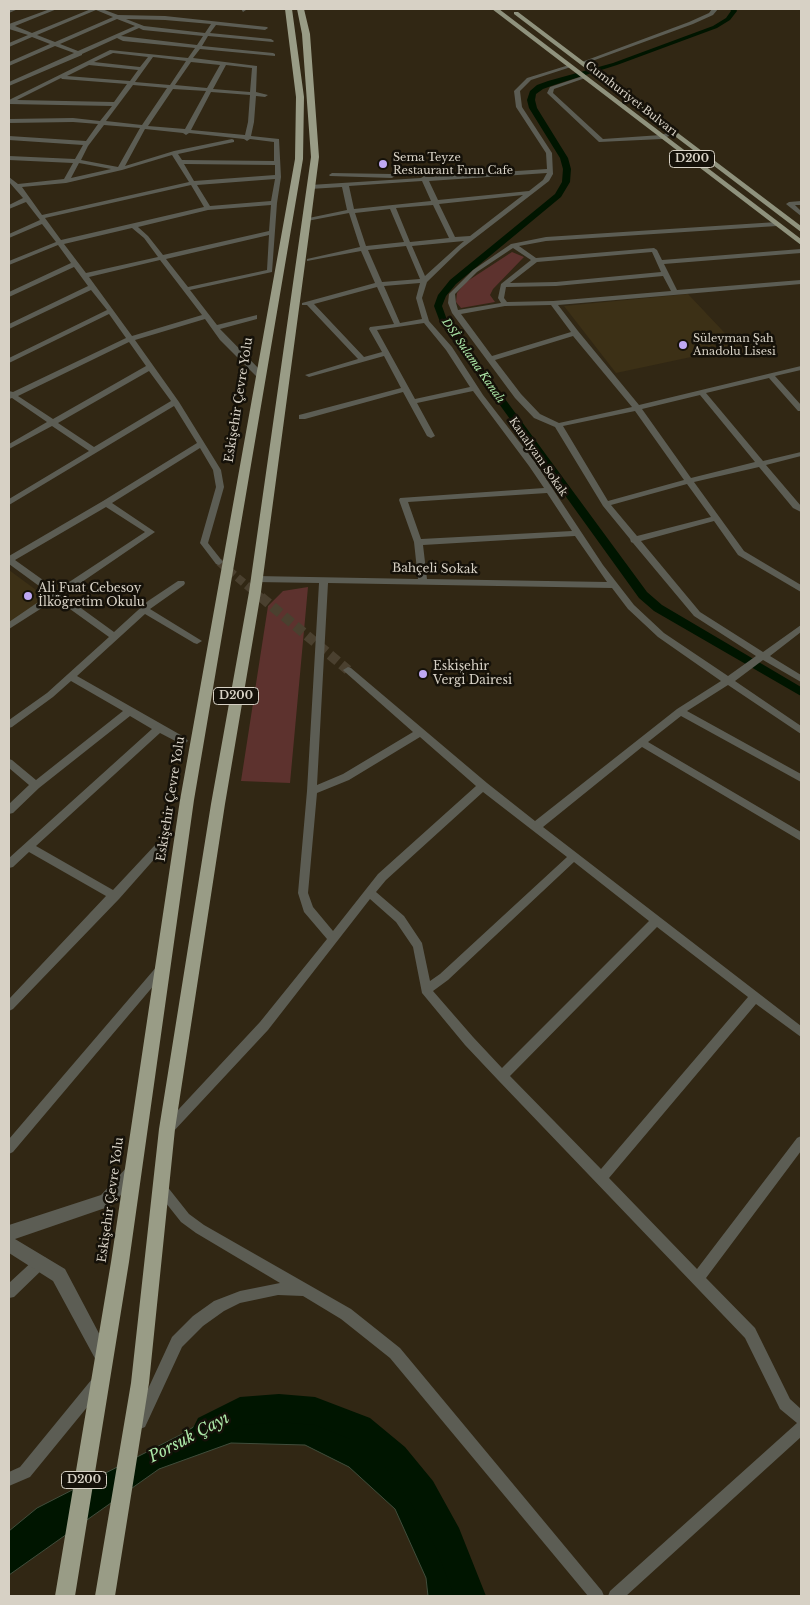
<!DOCTYPE html>
<html>
<head>
<meta charset="utf-8">
<style>
	body { margin:0 }
	#map { position:relative; width:810px; height:1605px; overflow:hidden; background:#312714; font-family:"Libre Baskerville",serif }
	canvas { display:block }
	.frame { position:absolute; inset:0; border:10px solid #d7d1c5; pointer-events:none }
</style>
</head>
<body>
<div id="map">
<canvas width="810" height="1605"></canvas>
<div class="frame"></div>
</div>
<script>
const ctx = document.querySelector('canvas').getContext('2d');
ctx.lineJoin = 'round';
function fillPath(path, color) { ctx.fillStyle = color; ctx.fill(path, 'evenodd'); }
const shape = rows => new Path2D(rows.map(r => 'M' + r).join(''));
function strokePath(path, color, width, dash) { ctx.strokeStyle = color; ctx.lineWidth = width; ctx.lineCap = dash ? 'butt' : 'round'; ctx.setLineDash(dash || []); ctx.stroke(path); }
function label(font, color, halo, rows, align = 'center') {
  ctx.font = font + ' "Libre Baskerville",serif'; ctx.lineWidth = 5; ctx.setLineDash([]); ctx.textBaseline = 'middle'; ctx.strokeStyle = halo; ctx.fillStyle = color; for (const [text, x, y, turn = 0] of rows) {
    ctx.save(); ctx.translate(x, y); ctx.rotate((+turn || 0) * Math.PI / 180); ctx.textAlign = isNaN(turn) ? turn : align; if (halo) ctx.strokeText(text, 0, 0); ctx.fillText(text, 0, 0); ctx.restore();
  }
}
fillPath(shape([
	[688,294,738,347,616,373,564,306],
	[9,570,47,598,9,625]
]), '#3c3016');
fillPath(shape([
	[512,252,524,257,493,289,490,295,495,302,461,308,456,302,457,293,466,282],
	[308,587,290,783,241,781,268,606,283,591]
]), '#5d322e');
const water = shape([
	[267,1410,338,1426,378,1443,459,1556,465,1596,428,1596,426,1578,395,1509,349,1467,305,1445,231,1443,159,1469,9,1575,9,1531,37,1508,182,1434,210,1417,267,1410]
]);
fillPath(water, '#001500');
strokePath(water, '#404d3b', 1);
fillPath(shape([
	[730,9,736,9,737,11,730,20,717,28,617,65,554,85,543,89,536,94,535,100,537,108,568,158,571,169,570,182,561,197,456,284,446,296,442,306,447,320,647,592,662,605,801,687,801,696,654,611,639,598,440,322,434,306,438,295,450,280,555,194,562,182,563,169,560,158,529,108,527,100,530,91,537,85,548,81,613,63,713,26,726,18,731,11,730,9]
]), '#001500');
fillPath(shape([
	[279,1394,315,1397,370,1418,405,1447,433,1481,459,1528,486,1596,454,1596,436,1548,411,1503,385,1467,350,1439,315,1425,279,1422,243,1425,208,1443,198,1438,193,1428,198,1418,240,1397,279,1394]
]), '#001500');
strokePath(shape([
	[219,562,263,599]
]), '#4a402f', 8, [8, 4]);
strokePath(shape([
	[261,597,348,670]
]), '#4a402f', 10, [10, 5]);
fillPath(shape([
	[9,9,18,9,9,13,9,9],
	[50,9,57,9,15,26,32,33,91,9,102,9,118,15,165,16,267,27,268,28,265,30,216,25,210,33,271,39,274,41,273,42,208,36,202,46,273,53,275,54,275,56,200,49,193,58,257,66,256,92,268,95,265,97,256,96,254,122,251,136,279,139,281,177,277,203,272,272,190,290,217,325,257,315,257,319,220,329,264,374,264,378,258,378,220,340,205,319,135,340,179,402,221,470,224,487,208,543,223,562,219,565,216,564,200,543,216,487,213,470,200,448,112,503,155,532,63,595,114,632,148,601,178,581,184,581,185,583,184,585,150,609,202,641,197,644,194,643,145,614,77,676,186,738,188,741,183,745,160,733,36,846,113,890,156,844,164,844,165,847,119,899,13,1009,9,1011,9,999,106,896,29,852,13,867,9,868,9,858,152,729,130,716,39,788,13,813,9,814,9,804,29,785,9,768,9,759,12,760,36,780,123,711,71,681,53,697,12,727,9,728,9,720,47,693,109,637,56,599,9,629,9,622,50,594,9,564,9,556,103,501,197,443,174,406,9,505,9,499,89,451,52,426,9,449,9,444,47,422,12,398,9,399,9,391,13,392,126,338,109,314,9,363,9,358,107,310,91,290,9,329,9,324,88,286,74,267,9,297,9,292,71,263,58,245,9,265,9,261,56,242,42,224,9,238,9,234,40,220,26,202,9,209,9,205,23,198,9,182,9,177,18,184,64,179,73,163,9,160,9,156,75,159,83,145,9,140,9,136,86,141,98,124,73,122,9,123,9,119,73,118,100,121,112,106,9,104,9,100,110,50,188,58,195,48,123,41,117,38,82,54,82,55,9,86,9,82,74,53,55,46,9,66,9,62,50,44,32,37,9,47,9,43,28,35,9,29,9,24,50,9],
	[96,10,113,17,55,42,37,35,96,10],
	[117,19,135,26,78,51,60,44,117,19],
	[126,19,165,20,211,24,205,33,144,26,126,19],
	[139,28,143,30,203,36,197,45,121,36,139,28],
	[113,53,148,57,140,67,94,62,113,53],
	[153,57,186,61,170,85,135,82,153,57],
	[191,62,220,65,207,88,175,85,191,62],
	[89,65,138,70,130,81,67,76,89,65],
	[226,65,252,68,250,92,213,89,226,65],
	[61,78,62,79,127,84,114,102,17,100,61,78],
	[133,85,167,88,142,125,106,121,133,85],
	[173,89,206,91,185,129,148,126,173,89],
	[211,92,250,95,248,122,245,135,191,130,211,92],
	[104,125,140,128,118,167,81,160,88,146,104,125],
	[145,129,183,133,186,135,189,133,244,139,247,141,250,139,274,142,274,161,182,160,178,154,234,142,234,140,232,139,174,151,125,166,145,129],
	[172,155,189,182,42,215,22,187,66,183,122,170,172,155],
	[79,163,111,169,71,178,79,163],
	[184,164,275,165,275,175,194,181,184,164],
	[275,179,271,201,210,206,197,185,275,179],
	[191,185,204,207,61,240,45,218,191,185],
	[271,205,269,231,163,255,148,236,138,227,208,210,271,205],
	[132,228,144,238,158,257,86,273,64,244,132,228],
	[269,235,267,270,188,287,166,259,269,235],
	[160,260,202,315,132,336,89,277,160,260],
	[129,342,146,366,53,419,18,396,129,342],
	[149,371,171,401,94,447,58,423,149,371],
	[106,507,145,532,57,590,15,560,106,507],
	[241,9,245,9,246,10,243,12,241,9],
	[712,9,718,9,713,15,693,24,584,64,579,63,689,22,709,13,712,9],
	[569,65,574,66,531,80,520,91,522,107,552,153,553,174,549,181,461,249,427,282,422,298,429,321,452,347,483,395,535,462,603,565,634,605,664,633,728,676,756,656,694,616,633,543,631,542,630,539,603,506,555,427,534,418,515,398,452,313,448,303,449,294,473,270,511,244,546,237,777,222,780,224,777,226,546,241,519,246,536,258,654,248,657,250,662,260,801,249,801,253,664,264,677,290,801,280,801,284,558,305,578,331,639,405,801,366,801,370,775,376,801,405,801,411,798,411,769,378,706,393,763,461,801,452,801,456,766,465,801,506,801,512,793,508,759,467,694,482,744,551,801,585,801,592,738,555,714,521,641,541,700,612,763,652,801,625,801,632,770,656,801,675,801,682,763,660,735,681,801,726,801,734,728,685,687,711,801,774,801,782,681,716,648,742,801,832,801,841,642,747,543,827,801,1026,801,1037,756,1004,609,1178,697,1269,797,1138,801,1136,801,1151,706,1278,755,1328,790,1399,801,1409,801,1437,626,1596,608,1596,610,1591,797,1423,780,1409,745,1338,498,1080,465,1045,422,993,413,947,396,922,370,899,268,1030,172,1133,168,1135,164,1133,162,1129,164,1125,260,1022,327,939,304,912,298,893,307,791,319,583,256,582,252,579,256,576,418,579,414,542,399,500,400,498,544,488,529,466,473,391,417,403,435,436,431,438,427,436,403,392,305,419,299,419,299,415,401,388,384,356,309,377,305,375,358,359,307,305,302,305,302,303,375,283,361,251,307,261,307,259,360,247,349,213,307,221,304,219,347,210,342,187,310,189,307,187,310,185,421,178,424,176,427,177,547,169,546,153,516,107,514,91,527,78,569,65],
	[547,173,543,180,529,191,438,200,429,181,547,173],
	[422,181,431,201,354,209,349,186,422,181],
	[523,195,470,236,455,237,439,204,523,195],
	[433,205,449,238,410,242,396,208,433,205],
	[390,209,404,242,366,246,355,213,390,209],
	[464,241,457,247,425,276,412,246,464,241],
	[406,246,420,279,382,282,368,250,406,246],
	[513,248,531,260,501,284,498,298,501,303,458,310,456,303,455,294,477,272,513,248],
	[652,252,661,272,556,282,510,283,537,262,652,252],
	[663,276,671,291,553,301,507,302,504,298,506,287,556,286,663,276],
	[420,283,416,298,422,319,400,323,384,286,420,283],
	[377,287,394,324,370,327,369,329,382,352,364,357,314,304,377,287],
	[551,305,571,332,492,356,461,314,505,306,551,305],
	[424,323,446,350,470,387,415,399,377,330,424,323],
	[573,336,632,407,559,423,540,414,521,394,495,360,573,336],
	[700,395,755,462,691,478,642,409,700,395],
	[635,411,684,480,608,501,563,426,635,411],
	[687,484,711,517,637,536,611,505,687,484],
	[547,493,572,531,421,539,408,502,547,493],
	[575,536,607,582,427,579,423,545,575,536],
	[328,583,612,588,628,609,658,637,721,681,677,709,535,821,487,783,351,668,348,667,343,670,345,672,413,732,343,774,317,785,328,583],
	[420,737,476,786,378,874,333,931,313,907,308,893,317,793,349,780,420,737],
	[483,792,567,857,440,974,430,981,422,943,404,916,376,892,386,880,483,792],
	[574,862,649,921,502,1068,473,1037,433,991,448,980,574,862],
	[657,927,748,997,601,1169,510,1076,657,927],
	[583,76,588,77,554,89,553,93,603,139,661,135,673,131,676,133,662,139,599,142,547,93,550,87,583,76],
	[332,173,392,174,395,176,392,178,330,176,329,175,332,173],
	[801,201,801,205,795,205,801,211,801,216,786,204,789,202,801,201],
	[162,963,166,965,167,968,166,971,13,1152,9,1154,9,1139,158,965,162,963],
	[162,1183,166,1185,189,1214,204,1225,351,1309,400,1348,602,1591,604,1596,588,1596,390,1358,341,1319,303,1296,278,1295,240,1303,224,1311,203,1326,182,1347,145,1427,140,1429,135,1427,133,1422,135,1417,172,1337,193,1316,214,1301,240,1291,280,1283,196,1233,181,1222,158,1193,156,1189,158,1185,162,1183],
	[41,1256,46,1258,47,1262,46,1266,14,1297,9,1298,9,1283,36,1258,41,1256],
	[97,1377,102,1379,104,1384,102,1389,30,1477,9,1486,9,1472,20,1467,92,1379,97,1377]
]), '#5c5d54');
fillPath(shape([
	[133,1164,138,1166,141,1171,138,1176,111,1206,15,1239,65,1269,112,1358,110,1364,104,1366,98,1364,53,1281,9,1253,9,1225,101,1195,128,1166,133,1164]
]), '#5c5d54');
fillPath(shape([
	[492,9,499,9,801,239,801,245,492,9],
	[514,12,518,12,801,226,801,232,514,14,514,12]
]), '#8f927d');
fillPath(shape([
	[285,9,292,9,304,97,303,159,194,800,129,1262,75,1596,55,1596,111,1262,180,800,295,159,296,97,285,9],
	[297,9,304,9,310,34,319,157,311,219,261,592,225,804,175,1129,149,1383,115,1596,95,1596,131,1383,159,1129,211,804,249,592,311,157,302,34,297,9]
]), '#999c86');
for (const [x, y, r, color] of [
	[383,164,5,"#bfa8f4"],
	[683,345,5,"#bfa8f4"],
	[28,596,5,"#bfa8f4"],
	[423,674,5,"#bfa8f4"]
]) { const dot = new Path2D(); dot.arc(x, y, r, 0, 2 * Math.PI); ctx.fillStyle = color; ctx.fill(dot); strokePath(dot, '#151109', 2); }
label('11px', '#d7d1c5', '#151109', [
	["Cumhuriyet Bulvarı",631,99,38],
	["Kanalyanı Sokak",538,457,55]
]);
label('11px', '#d7d1c5', '#151109', [
	["Sema Teyze",393,158],
	["Restaurant Fırın Cafe",393,171],
	["Süleyman Şah",693,339],
	["Anadolu Lisesi",693,352]
], 'left');
for (const [x, y, w] of [
	[692,159,45],
	[236,696,45],
	[84,1480,45]
]) { const box = new Path2D(); box.roundRect(x - w / 2, y - 8.5, w, 17, 4); ctx.fillStyle = '#151109'; ctx.fill(box); strokePath(box, '#d7d1c5', 1); }
label('bold 11px', '#d7d1c5', null, [
	["D200",692,159],
	["D200",236,696],
	["D200",84,1480]
]);
label('italic 11px', '#abe6a7', '#151109', [
	["DSİ Sulama Kanalı",473,361,55]
]);
label('12px', '#d7d1c5', '#151109', [
	["Eskişehir Çevre Yolu",239,400,-81],
	["Bahçeli Sokak",435,569,1],
	["Eskişehir Çevre Yolu",171,799,-81],
	["Eskişehir Çevre Yolu",111,1200,-82]
]);
label('12px', '#d7d1c5', '#151109', [
	["Ali Fuat Cebesoy",38,589],
	["İlköğretim Okulu",38,603],
	["Eskişehir",433,667],
	["Vergi Dairesi",433,681]
], 'left');
label('italic 16px', '#abe6a7', '#151109', [
	["Porsuk Çayı",189,1438,-28]
]);
</script>
</body>
</html>
